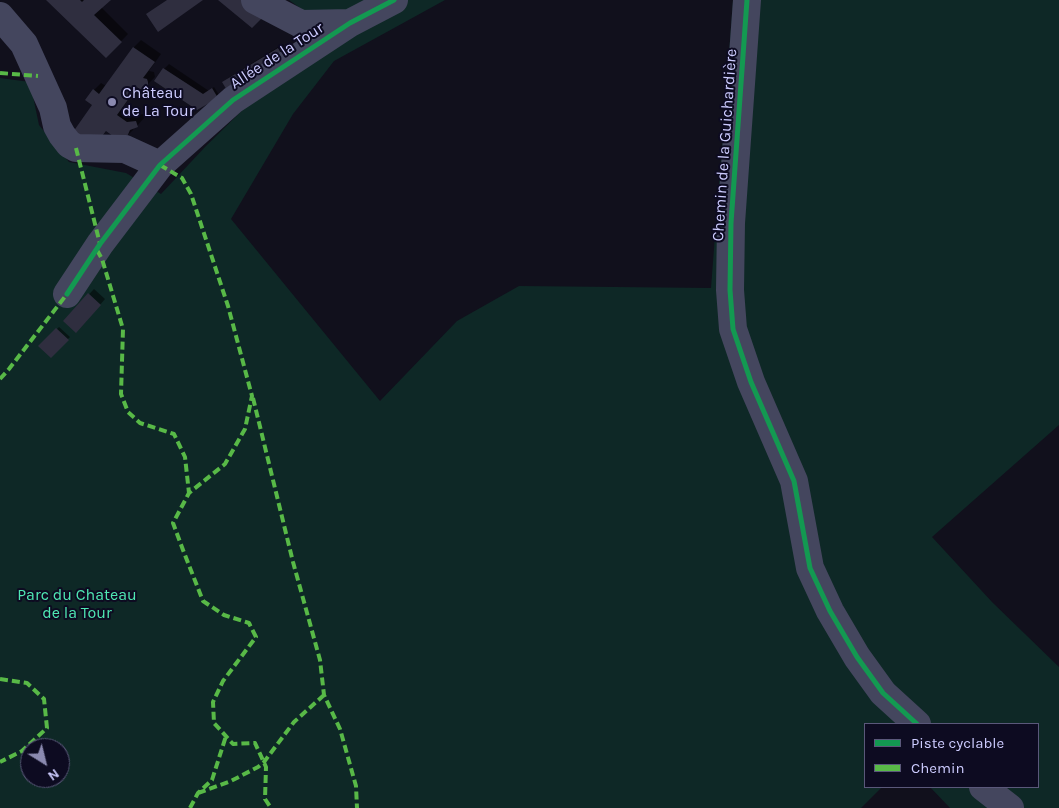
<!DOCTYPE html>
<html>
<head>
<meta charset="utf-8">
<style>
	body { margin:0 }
	#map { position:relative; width:1059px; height:808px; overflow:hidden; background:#11101c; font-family:Karla,sans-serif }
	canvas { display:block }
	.legend { position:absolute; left:864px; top:723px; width:175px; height:65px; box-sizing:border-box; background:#0d0b21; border:1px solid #5a587a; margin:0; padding:6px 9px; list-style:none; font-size:15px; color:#cdccff }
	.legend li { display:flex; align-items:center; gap:10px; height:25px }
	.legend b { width:25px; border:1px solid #5a587a }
	.north { position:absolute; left:20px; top:738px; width:50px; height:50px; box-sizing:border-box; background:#0d0b21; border:1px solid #5a587a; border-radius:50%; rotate:144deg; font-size:14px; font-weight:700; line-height:20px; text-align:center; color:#cdccff }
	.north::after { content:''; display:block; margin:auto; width:18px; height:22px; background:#8b8ab0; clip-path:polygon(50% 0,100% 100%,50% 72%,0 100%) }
</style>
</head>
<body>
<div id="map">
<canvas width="1059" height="808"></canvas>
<ul class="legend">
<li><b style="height:6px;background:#139951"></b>Piste cyclable</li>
<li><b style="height:6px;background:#58b947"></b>Chemin</li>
</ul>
<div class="north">N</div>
</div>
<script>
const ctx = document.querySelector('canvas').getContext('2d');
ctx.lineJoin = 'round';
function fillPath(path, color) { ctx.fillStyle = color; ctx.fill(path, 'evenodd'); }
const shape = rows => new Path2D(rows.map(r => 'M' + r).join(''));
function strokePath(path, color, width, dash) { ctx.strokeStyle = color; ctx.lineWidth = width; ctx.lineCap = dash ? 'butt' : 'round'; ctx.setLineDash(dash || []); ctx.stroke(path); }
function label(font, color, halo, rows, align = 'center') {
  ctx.font = font + ' Karla,sans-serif'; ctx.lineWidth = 4; ctx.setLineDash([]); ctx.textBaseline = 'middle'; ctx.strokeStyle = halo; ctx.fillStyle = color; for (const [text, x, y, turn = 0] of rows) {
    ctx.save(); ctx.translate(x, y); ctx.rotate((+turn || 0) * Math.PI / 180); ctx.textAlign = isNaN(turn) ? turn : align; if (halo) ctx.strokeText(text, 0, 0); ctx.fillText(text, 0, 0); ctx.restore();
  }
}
fillPath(shape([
	[289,0,445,0,334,61,293,114,231,219,380,401,457,321,519,286,711,288,733,0,1059,0,1059,425,932,537,992,602,1059,667,1059,808,950,808,930,787,1038,787,1038,724,865,724,865,787,882,787,861,808,0,808,0,78,30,82,39,125,69,162,126,173,161,194,205,147,272,81,314,18],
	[30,748,60,748,60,778,30,778]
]), '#0e2826');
fillPath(shape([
	[48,0,109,0,101,7,128,34,106,57],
	[141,40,161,54,149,71,154,72,155,77,144,88,138,86,123,107,135,115,144,114,144,118,137,126,134,127,133,130,125,138,107,130,101,138,94,104,94,90,101,83,106,86,134,47],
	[283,44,288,53,224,83,228,78],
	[169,64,209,91,214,87,219,95,212,100,164,69],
	[94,289,105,299,81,327,64,321],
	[59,327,70,337,50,356,40,346]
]), '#0007');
fillPath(shape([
	[46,0,80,0,82,2,84,0,111,0,94,15,122,42,106,58],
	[167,0,203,0,158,32,146,14],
	[218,0,241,0,260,15,262,18,252,28],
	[133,47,155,62,143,78,147,79,148,82,148,86,144,89,139,89,137,87,117,115,127,122,136,121,138,127,130,130,126,139,121,142,106,131,94,147,73,132,92,105,85,100,93,89,99,94],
	[278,48,284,58,228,92,222,82],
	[163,68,203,94,212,88,218,98,197,110,154,81],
	[88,293,101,305,76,333,63,321],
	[56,328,69,340,51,358,38,346]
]), '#2f2e3f');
strokePath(shape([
	[255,0,301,24,350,23],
	[747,0,731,223,730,290,733,329,751,382,794,481,810,568,830,611,857,657,883,693,917,724],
	[0,16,24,44,53,108,57,126,62,135,69,144,76,148,125,149,160,165],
	[67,294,100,244,160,165,233,100,350,23,394,0],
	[983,787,1010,808]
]), '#44465e', 28);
strokePath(shape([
	[0,73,38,76],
	[76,148,100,244],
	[160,165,182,178,191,194,228,306,252,396,245,429,225,464,189,493,173,523,183,550,203,601,224,615,249,623,256,637,223,681,213,702,214,723,233,744,255,743,266,767,265,799,271,808],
	[97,250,102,259,123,329,121,394,128,412,140,423,174,434,185,457,189,493],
	[0,379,9,369,67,294],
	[253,398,293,562,320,660,324,695,340,729,356,786,357,808],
	[0,679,27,683,44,699,47,728,22,751,0,762],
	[198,793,231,781,258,767,264,762,294,722,324,695],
	[190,808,198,793,212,780,226,736]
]), '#58b947', 4, [8, 4]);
strokePath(shape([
	[747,0,731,223,730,290,733,329,751,382,794,481,810,568,830,611,857,657,883,693,917,724],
	[67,294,100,244,160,165,233,100,350,23,394,0]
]), '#139951', 5);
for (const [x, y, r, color] of [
	[112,102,5,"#8b8ab0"]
]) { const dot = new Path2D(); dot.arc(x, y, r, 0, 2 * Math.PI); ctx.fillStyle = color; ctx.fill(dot); strokePath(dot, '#0d0b21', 2); }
label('16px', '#cdccff', '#0d0b21', [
	["Allée de la Tour",277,56,-33],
	["Chemin de la Guichardière",725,145,-86]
]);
label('16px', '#cdccff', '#0d0b21', [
	["Château",122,93],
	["de La Tour",122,111]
], 'left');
label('16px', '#4fe8b3', '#0d0b21', [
	["Parc du Chateau",77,595],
	["de la Tour",77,613]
]);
</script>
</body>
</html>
